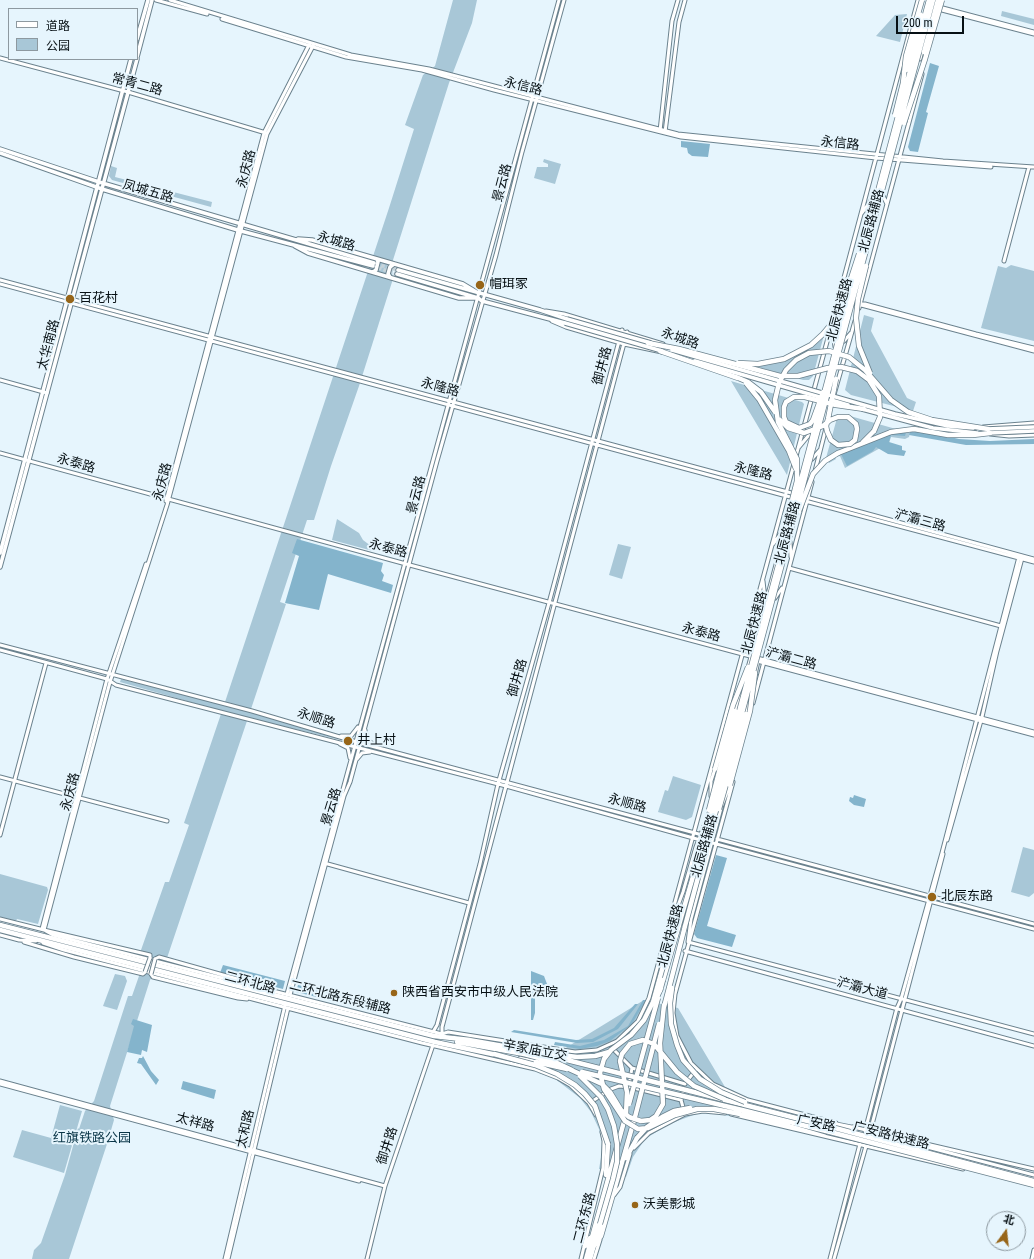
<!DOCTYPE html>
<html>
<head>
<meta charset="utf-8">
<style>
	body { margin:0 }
	#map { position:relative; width:1034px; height:1259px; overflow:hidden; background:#e6f5fd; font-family:"Roboto Condensed","Noto Sans SC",sans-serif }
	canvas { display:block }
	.legend { position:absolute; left:8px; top:8px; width:130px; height:52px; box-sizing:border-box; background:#e6f5fd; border:1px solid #8d99a0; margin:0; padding:5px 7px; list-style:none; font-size:12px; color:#071014 }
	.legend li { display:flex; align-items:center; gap:8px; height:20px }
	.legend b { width:20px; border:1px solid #8d99a0 }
	.north { position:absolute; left:986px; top:1211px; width:40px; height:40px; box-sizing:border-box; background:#e6f5fd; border:1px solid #8d99a0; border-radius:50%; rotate:15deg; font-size:11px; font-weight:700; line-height:16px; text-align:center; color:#071014 }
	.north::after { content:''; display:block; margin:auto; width:14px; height:18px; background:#976518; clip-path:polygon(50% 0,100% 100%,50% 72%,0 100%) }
	.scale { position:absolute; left:896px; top:16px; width:68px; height:18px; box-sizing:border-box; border:2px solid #071014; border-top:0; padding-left:5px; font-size:12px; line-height:14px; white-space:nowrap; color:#071014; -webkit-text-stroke:3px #e6f5fd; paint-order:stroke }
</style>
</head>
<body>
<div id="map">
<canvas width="1034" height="1259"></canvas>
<ul class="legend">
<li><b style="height:5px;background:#fff"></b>道路</li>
<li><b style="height:11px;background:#a8c7d7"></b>公园</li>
</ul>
<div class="north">北</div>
<div class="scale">200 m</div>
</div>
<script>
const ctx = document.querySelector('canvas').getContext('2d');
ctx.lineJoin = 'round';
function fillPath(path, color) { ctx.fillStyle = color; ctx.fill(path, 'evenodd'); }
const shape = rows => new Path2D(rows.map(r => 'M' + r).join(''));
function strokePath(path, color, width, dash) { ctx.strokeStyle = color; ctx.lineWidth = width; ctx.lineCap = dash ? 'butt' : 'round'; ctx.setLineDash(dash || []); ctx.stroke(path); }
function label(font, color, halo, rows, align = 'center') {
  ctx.font = font + ' "Roboto Condensed","Noto Sans SC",sans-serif'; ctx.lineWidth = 4; ctx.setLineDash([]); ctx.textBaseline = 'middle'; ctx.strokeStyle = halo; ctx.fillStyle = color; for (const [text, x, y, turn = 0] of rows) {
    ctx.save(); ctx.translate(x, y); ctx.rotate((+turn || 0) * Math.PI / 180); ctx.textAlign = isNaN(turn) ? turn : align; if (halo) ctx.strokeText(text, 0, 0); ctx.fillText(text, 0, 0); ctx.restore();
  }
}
fillPath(shape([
	[453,0,477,0,472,23,449,83,393,260,392,282,359,386,331,466,314,520,307,520,280,602,286,604,250,712,300,726,341,740,248,718,167,958,150,980,110,1106,114,1120,107,1144,69,1259,32,1259,34,1250,41,1243,65,1175,78,1128,79,1129,85,1111,94,1101,128,996,132,996,139,976,141,950,165,882,169,882,189,825,184,823,222,711,120,682,121,679,224,705,389,208,414,129,405,125,423,75,435,66],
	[1002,11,1034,19,1034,25,1001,16],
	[907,14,900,42,876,36,895,15],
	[544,159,561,164,555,184,534,178,537,167,548,167,548,164,543,162],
	[111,166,117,168,115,177,212,202,211,207,112,180,109,176],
	[1011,265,1034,271,1034,341,981,328,998,266,1006,268],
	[864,315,874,318,871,331,907,398,916,402,913,411,851,395,845,390],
	[824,335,813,376,809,380,803,380,758,367,797,355],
	[731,381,802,402,804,404,787,475],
	[843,414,910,433,909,437,905,439,891,437,889,443,845,468,840,456,835,457,836,459,829,463,826,458,837,418],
	[337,519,359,533,363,540,371,546,373,551,332,540],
	[618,544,631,547,622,579,609,575],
	[673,776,701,785,692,817,686,820,658,812,665,790,668,791],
	[1023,847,1034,850,1034,893,1029,897,1011,892],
	[0,874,47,887,48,890,38,924,17,919,16,921,0,917],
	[115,974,125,976,127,981,117,1010,103,1006],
	[644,1000,678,1008,725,1087,734,1091,729,1116,713,1113,699,1113,669,1124,645,1139,633,1157,626,1177,599,1169,603,1146,599,1129,591,1112,580,1098,554,1078,539,1073,546,1045,564,1049],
	[60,1105,82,1111,64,1173,13,1157,22,1130,51,1138]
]), '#a8c7d7');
fillPath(shape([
	[930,63,939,66,926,112,928,113,918,152,910,151,908,147],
	[681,141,710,144,708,157,692,156,688,153,687,148,681,147],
	[911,428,959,439,990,441,1034,439,1034,444,966,445,909,435],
	[907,429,905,436,891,435,889,442,902,446,902,450,906,451,904,456,888,454,876,447,873,451,847,466,840,452,896,431],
	[297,539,383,563,381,571,384,575,382,581,393,585,391,593,328,574,319,610,285,603,299,556,292,553],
	[854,795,866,799,864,807,854,805,849,801,850,797,853,798],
	[716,855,727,858,707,926,736,935,732,947,697,938,694,934],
	[223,965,285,981,283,989,220,973],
	[531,971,544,976,547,984,545,989,535,993,535,1013,533,1020,531,1020],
	[298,985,350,997,349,1005,296,992],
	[643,1000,646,1000,632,1024,610,1041,597,1046,580,1049,554,1045,555,1042,580,1046,604,1040,628,1026],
	[635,1004,638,1004,618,1029,593,1042,577,1043,511,1032,514,1030,576,1040,592,1039,614,1028],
	[133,1019,152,1025,147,1052,142,1050,141,1055,127,1052,134,1026,131,1024],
	[143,1056,151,1071,159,1080,156,1085,141,1064,137,1063,139,1058,142,1058],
	[183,1081,216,1090,214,1099,181,1089]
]), '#84b4cc');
strokePath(shape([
	[376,264,398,270],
	[373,266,397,274]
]), '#c5d3da', 3.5, [3.5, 2]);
const secondary = shape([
	[156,0,207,14],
	[170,0,351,55,429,69,678,134,943,161,1034,167],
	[939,7,1034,32],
	[938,9,1034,34],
	[222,19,346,57,422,70,494,90,681,137,876,158,991,167],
	[0,58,128,92,266,133],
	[920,59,935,0],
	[660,131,672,21,678,0],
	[665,132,679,22,685,0],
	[883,196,887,204],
	[861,214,876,194],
	[1004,261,1029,167],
	[0,280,795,494],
	[0,284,794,498],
	[850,302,1034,351],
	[862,304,865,304,976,334,1034,348],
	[859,308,922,74],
	[546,311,564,314,663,344],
	[833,319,918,0],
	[552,321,566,327,624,344,662,352],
	[832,325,835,347],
	[844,341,851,333],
	[0,380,47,393],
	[833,398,855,321],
	[983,427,1034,423],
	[945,431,959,433],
	[990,434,1009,436,1034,435],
	[799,447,813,430],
	[0,453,406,564,1034,732],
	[796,456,831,327],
	[812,459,820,450],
	[815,471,826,428],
	[806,497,1034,559],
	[166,501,264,133,310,43],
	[805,501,1034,562],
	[790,542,791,557],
	[773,544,786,527],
	[789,568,1001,626],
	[763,581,765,599],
	[775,598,782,588],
	[0,645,252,711,360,743,706,836],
	[0,650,107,679,116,685,506,786,704,841],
	[757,661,1034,735],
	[748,668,780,550],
	[755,675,758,661],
	[753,703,812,482],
	[365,730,367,740,375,745],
	[341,736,351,736,358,727],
	[340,744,348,748,350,758],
	[357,759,362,753,370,752],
	[0,777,167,821],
	[733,782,675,994,673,1013,677,1036,691,1063,713,1084,748,1100,836,1123],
	[711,796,711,781,715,769],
	[722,805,730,785],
	[721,808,691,919,688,942,1034,1034],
	[0,835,46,663],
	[717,839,1034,924],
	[947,840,982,717,997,651,1022,558],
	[709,842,1034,929],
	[324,863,469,903],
	[0,919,44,930,53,935,442,1034,448,1032,575,1052,597,1050,617,1041,638,1021,649,998,794,464],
	[673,919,683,892,696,847,710,811],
	[42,929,107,679,146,564],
	[0,935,19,940,36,941],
	[24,942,74,957,143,974,145,972],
	[43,943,64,950,422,1043,535,1069,558,1078,570,1085,589,1103,596,1115],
	[685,951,1034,1046],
	[150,958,150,955,44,930,110,682,167,505,267,134,314,44],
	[155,959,159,957,248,982,253,985],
	[151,974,153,977,238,998,247,999],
	[287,994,559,0],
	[290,995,344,796,350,782,437,461,496,255,522,152,564,0],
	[433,1032,437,1025,480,864,498,784,549,603,622,330],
	[442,1034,442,1027,506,786,627,332],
	[612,1048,632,1068,685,1084],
	[0,1081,385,1186],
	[687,1081,695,1071],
	[0,1084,359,1181],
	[629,1085,632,1068],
	[684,1089,681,1100,684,1111],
	[591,1102,611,1089,619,1086,630,1087,681,1100],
	[731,1114,963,1169],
	[784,1124,825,1136],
	[853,1127,1034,1169],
	[865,1131,897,1008,901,999,942,853,1019,557],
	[870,1132,943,854],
	[927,1147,1034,1175],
	[634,1148,649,1133,685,1114,703,1111,725,1113],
	[614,1195,620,1187,630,1154],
	[225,1259,285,1005],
	[228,1259,288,1008],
	[367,1259,385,1186,433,1045],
	[581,1259,603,1168,604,1141,602,1132],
	[594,1259,600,1240],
	[830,1259,860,1144],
	[834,1259,866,1146],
	[1032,1259,1034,1250]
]);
const primary = shape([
	[137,39,148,0],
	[137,57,152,0],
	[0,149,99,182,374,263],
	[0,153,102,189,241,231,373,266],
	[298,239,312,240,463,284,478,293],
	[295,246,308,253,459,298,478,298],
	[398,270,540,310,567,319],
	[373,272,376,270,378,262,377,259],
	[397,274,478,298,482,301,565,323],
	[390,277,388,274,390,267,394,264],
	[0,553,131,59],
	[0,567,137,59]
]);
const highway = shape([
	[863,442,874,431],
	[838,453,891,432],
	[735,711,744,684],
	[746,714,750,699],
	[0,925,434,1036,470,1040],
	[0,930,435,1042,497,1055],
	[665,959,681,913],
	[663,980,679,925],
	[669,988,685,926],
	[469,1040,526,1050],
	[457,1042,524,1054],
	[543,1054,563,1059],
	[520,1059,536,1062],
	[690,1091,835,1128],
	[742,1110,834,1133],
	[740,1114,786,1124],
	[818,1121,853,1128],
	[626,1158,637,1138],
	[606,1175,608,1144],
	[585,1246,590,1238],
	[592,1249,601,1236,635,1117],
	[586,1259,625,1118],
	[590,1259,600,1224]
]);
strokePath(secondary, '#6b828e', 5);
strokePath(primary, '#6b828e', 5.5);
strokePath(highway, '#6b828e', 6);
strokePath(secondary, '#fff', 3);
strokePath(primary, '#fff', 3.5);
strokePath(highway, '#fff', 4.5);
const secondaryBridge = shape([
	[145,972,150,958],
	[151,974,155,959]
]);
const primaryBridge = shape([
	[567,319,651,343],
	[565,323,662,351],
	[672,350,895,414,948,426,973,428],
	[695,361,823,398],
	[831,400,848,405],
	[862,409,933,428,977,433],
	[987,429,1034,427],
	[989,433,1034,431]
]);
const highwayBridge = shape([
	[924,52,938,0],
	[906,70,921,15],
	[895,115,903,83,906,56,922,0],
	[904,123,925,59,942,0],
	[866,266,858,299,856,318,859,346,870,373],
	[648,343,679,349,780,376,798,376,828,368,841,367,857,371,869,380,879,396,880,417,874,431],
	[660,351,738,378],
	[738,363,758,364,784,359,811,345,823,334,833,322,843,303,859,254],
	[736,377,748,382,761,392,775,412],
	[746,383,759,399,789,451,796,469],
	[823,392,817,409,813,420,810,424,799,428,786,422,784,417,784,407,786,402,794,397,805,397,836,405,864,409],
	[780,420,788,428,804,433,823,426,830,420,838,417,848,417,856,424,857,429,855,440,850,444,838,445,831,440,827,431,826,426,828,419,836,379],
	[891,432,914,429,948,435,973,435,990,433],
	[799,511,813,474,825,461,838,453],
	[788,516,797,481,797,459,778,422,775,400,779,383,786,370,796,360,809,353,829,351,849,357,865,370,891,400,908,412,932,420,988,429],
	[715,769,733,705,748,667],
	[730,785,750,711,755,673],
	[719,809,746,714],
	[709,810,735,711],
	[679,925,720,783,929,0],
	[685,926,933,0],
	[665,959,653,1002,644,1020,631,1035,611,1050,604,1059,600,1073,604,1089,625,1121,638,1129,648,1128,675,1115,697,1109,714,1109,740,1114],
	[672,988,670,1003,671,1024,677,1045,683,1060,700,1079,721,1092,745,1102],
	[660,991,663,980],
	[656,999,661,988],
	[664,1007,669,988],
	[523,1050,577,1057,595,1056,609,1052],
	[494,1054,535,1065,557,1074,575,1085,585,1094,595,1106,608,1144],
	[524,1054,555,1062,572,1070],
	[563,1059,690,1091],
	[536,1062,567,1069],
	[569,1069,602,1084,610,1092,621,1110,629,1117,641,1121,650,1120,656,1116,663,1104,660,1043,664,1005],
	[582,1072,742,1110],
	[580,1076,601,1097,608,1109,614,1126,617,1144,617,1162,613,1179,600,1224],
	[629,1104,658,998],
	[626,1114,627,1092,620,1061,622,1054,630,1044,643,1040,654,1044,677,1072,694,1086,724,1099],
	[635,1117,659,1024],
	[835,1128,1034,1181],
	[834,1133,1034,1185],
	[637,1138,647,1127,662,1117,674,1111,690,1108]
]);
strokePath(secondaryBridge, '#6b828e', 5, []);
strokePath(primaryBridge, '#6b828e', 5.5, []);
strokePath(highwayBridge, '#6b828e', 6, []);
strokePath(secondaryBridge, '#fff', 3);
strokePath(primaryBridge, '#fff', 3.5);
strokePath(highwayBridge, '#fff', 4.5);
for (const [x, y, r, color] of [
	[480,285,5,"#976518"],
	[70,299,5,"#976518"],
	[348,741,5,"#976518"],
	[932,897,5,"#976518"],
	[394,993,4,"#976518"],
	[635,1205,4,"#976518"]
]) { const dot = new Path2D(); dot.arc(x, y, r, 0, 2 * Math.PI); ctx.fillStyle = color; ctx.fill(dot); strokePath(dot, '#e6f5fd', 1.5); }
label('13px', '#071014', '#e6f5fd', [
	["常青二路",137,85,15],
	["永信路",523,87,14],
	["永信路",840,144,6],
	["永庆路",247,169,-75],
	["景云路",503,183,-75],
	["凤城五路",148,192,16],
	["北辰路辅路",872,221,-75],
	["永城路",336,242,16],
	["北辰快速路",840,310,-75],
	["永城路",680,339,19],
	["太华南路",49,345,-75],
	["御井路",603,366,-75],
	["永隆路",440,388,15],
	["永泰路",76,464,16],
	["永隆路",753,472,14],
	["永庆路",163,482,-75],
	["景云路",417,495,-75],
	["浐灞三路",920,521,15],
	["北辰路辅路",788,533,-75],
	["永泰路",388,549,15],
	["北辰快速路",755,623,-75],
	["永泰路",701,633,15],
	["浐灞二路",791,659,15],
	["御井路",518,678,-74],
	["永顺路",316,719,18],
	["永庆路",71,792,-75],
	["永顺路",627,804,15],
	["景云路",332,807,-73],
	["北辰路辅路",705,846,-74],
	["北辰快速路",671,936,-75],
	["二环北路",250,983,15],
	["浐灞大道",862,989,15],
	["二环北路东段辅路",340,998,14],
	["辛家庙立交",535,1051,11],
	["太祥路",195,1123,15],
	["广安路",816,1124,12],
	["太和路",246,1129,-77],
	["广安路快速路",891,1136,14],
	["御井路",388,1146,-72],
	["二环东路",585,1218,-75]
]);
label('13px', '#071014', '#e6f5fd', [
	["帽珥冢",489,285],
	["百花村",79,299],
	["井上村",357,741],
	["北辰东路",941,897],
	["陕西省西安市中级人民法院",402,993],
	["沃美影城",643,1205]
], 'left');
label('13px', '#093547', '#e6f5fd', [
	["红旗铁路公园",92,1139]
]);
</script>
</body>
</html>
